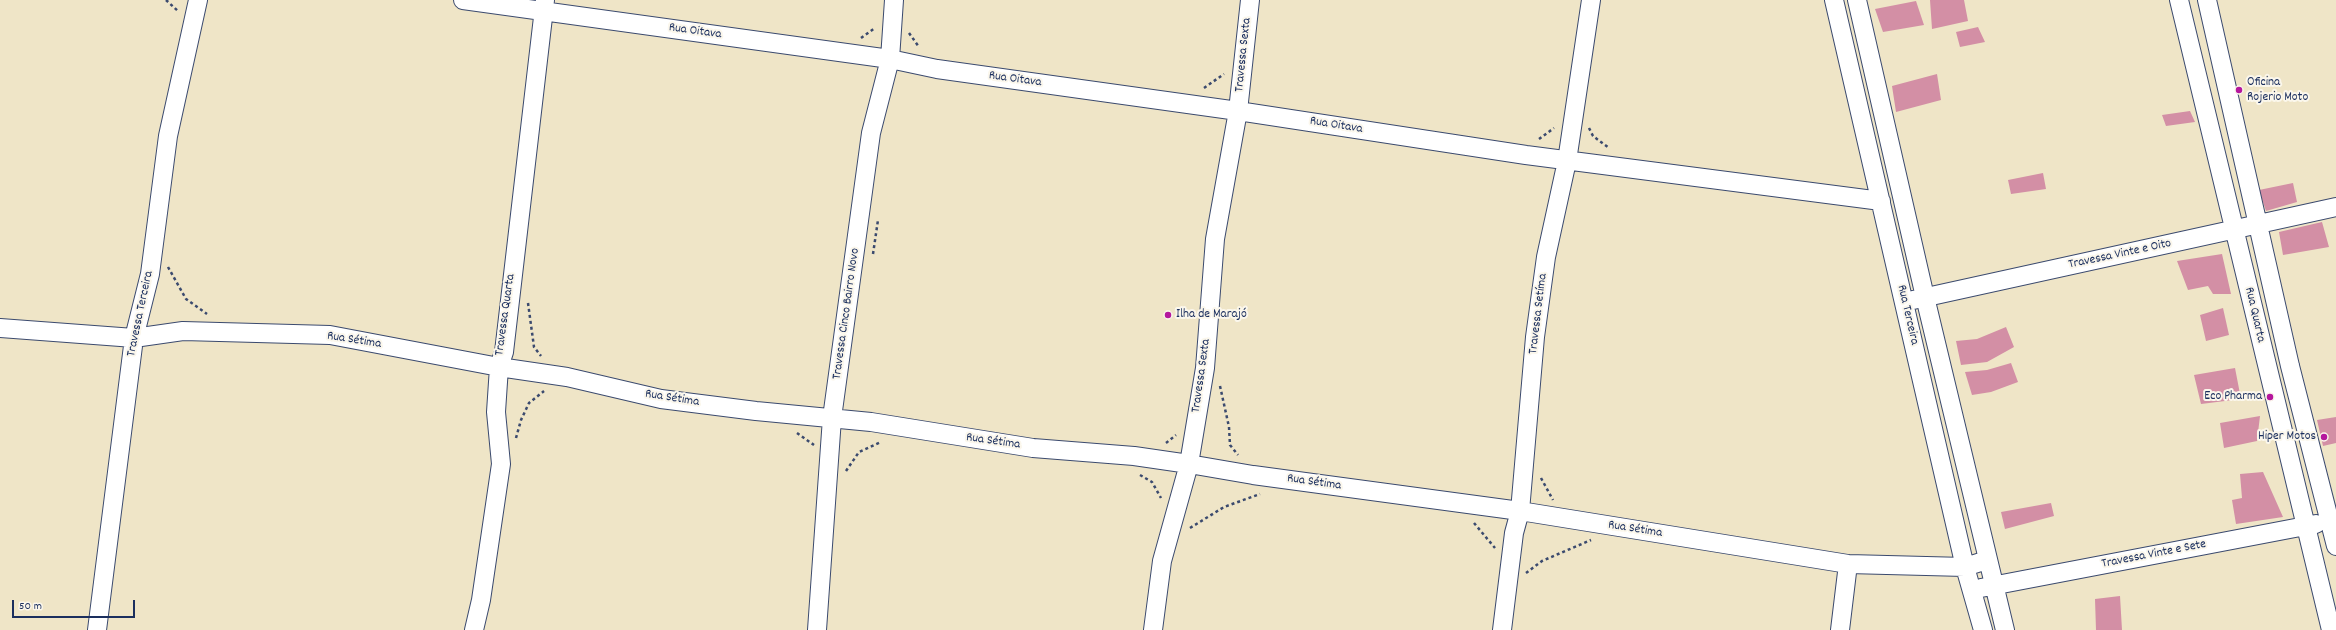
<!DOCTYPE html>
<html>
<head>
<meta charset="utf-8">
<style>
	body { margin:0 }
	#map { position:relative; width:2336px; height:630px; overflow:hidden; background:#efe5c7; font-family:Dekko,sans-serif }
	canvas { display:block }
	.scale { position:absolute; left:12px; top:600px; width:123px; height:18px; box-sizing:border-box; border:2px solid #1b2f5e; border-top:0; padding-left:5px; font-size:12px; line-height:14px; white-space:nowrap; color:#1b2f5e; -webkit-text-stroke:3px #fbf7ec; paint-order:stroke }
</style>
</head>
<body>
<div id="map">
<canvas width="2336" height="630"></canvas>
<div class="scale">50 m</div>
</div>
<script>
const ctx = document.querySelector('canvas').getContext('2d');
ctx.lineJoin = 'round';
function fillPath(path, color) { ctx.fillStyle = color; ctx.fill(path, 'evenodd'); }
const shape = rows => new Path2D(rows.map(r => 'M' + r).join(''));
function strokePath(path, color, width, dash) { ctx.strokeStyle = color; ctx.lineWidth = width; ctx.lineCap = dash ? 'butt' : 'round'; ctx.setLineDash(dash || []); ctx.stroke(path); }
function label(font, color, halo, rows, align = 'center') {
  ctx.font = font + ' Dekko,sans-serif'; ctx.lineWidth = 4; ctx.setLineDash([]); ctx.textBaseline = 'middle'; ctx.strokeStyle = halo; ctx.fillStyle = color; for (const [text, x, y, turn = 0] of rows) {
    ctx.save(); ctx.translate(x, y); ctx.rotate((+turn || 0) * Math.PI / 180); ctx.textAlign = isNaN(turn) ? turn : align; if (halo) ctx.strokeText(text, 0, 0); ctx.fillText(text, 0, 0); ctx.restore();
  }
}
fillPath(shape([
	[1930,0,1964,0,1968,21,1932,29],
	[1916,1,1924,25,1883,32,1875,9],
	[1978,27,1985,42,1960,47,1956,32],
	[1937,74,1941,100,1896,112,1892,86],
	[2190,111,2195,122,2166,126,2162,115],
	[2043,173,2046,189,2011,194,2008,180],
	[2293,183,2297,202,2266,211,2259,190],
	[2322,222,2329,247,2283,255,2279,232],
	[2222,254,2231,294,2213,294,2208,286,2188,290,2177,261],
	[2223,308,2229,335,2206,341,2200,315],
	[2006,327,2014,347,1987,362,1961,365,1956,341,1977,339],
	[2011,363,2018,382,1991,392,1972,395,1965,372,1987,370],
	[2235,368,2241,399,2201,404,2194,375],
	[2260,416,2257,441,2224,448,2220,423],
	[2336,417,2336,443,2323,446,2317,420],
	[2263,472,2283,517,2236,524,2232,500,2242,498,2240,474],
	[2051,503,2054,516,2005,529,2001,512],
	[2120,596,2122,630,2096,630,2095,599]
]), '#d38fa5');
const minor = shape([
	[463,0,890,59,937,69,1238,111,1526,155,1881,201],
	[1834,0,1965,567,1983,630],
	[1857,0,1925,297,2005,630],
	[2179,0,2331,630],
	[2207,0,2290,366,2336,546],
	[1913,300,2336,207],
	[0,328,134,338,183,331,330,335,499,367,567,377,661,399,756,411,871,422,1033,448,1134,456,1189,464,1253,475,1520,511,1848,564,1965,567,1987,560],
	[1981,588,2316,524],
	[97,630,134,338,150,274,168,136,198,0],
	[474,630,481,600,501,464,496,412,499,367,504,352,545,0],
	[817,630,832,418,871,133,890,59,894,0],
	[1153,630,1162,561,1189,464,1205,368,1215,239,1238,111,1250,0],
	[1502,630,1514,533,1520,511,1535,337,1546,257,1567,161,1591,0],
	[1840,630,1848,564]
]);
strokePath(minor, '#3b4a6e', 20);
strokePath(shape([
	[166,0,179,12],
	[909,33,919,47],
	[861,38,875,28],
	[1204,88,1224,74],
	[1589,128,1593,136,1609,148],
	[1539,139,1554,128],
	[873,254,878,220],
	[168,267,186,299,207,314],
	[528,303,534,347,541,356],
	[1220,386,1229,427,1230,445,1238,455],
	[797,433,814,445],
	[516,438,521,420,529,403,544,391],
	[1166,443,1176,435],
	[846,471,859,452,881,442],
	[1140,475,1152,482,1161,498],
	[1541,478,1553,500],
	[1474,523,1495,548],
	[1190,528,1224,507,1260,494],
	[1526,573,1542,561,1591,540]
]), '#3b4a6e', 2.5, [3, 3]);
strokePath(minor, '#fff', 18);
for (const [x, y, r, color] of [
	[2239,90,4,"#b5179e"],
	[1168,315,4,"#b5179e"],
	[2270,397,4,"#b5179e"],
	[2324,437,4,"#b5179e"]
]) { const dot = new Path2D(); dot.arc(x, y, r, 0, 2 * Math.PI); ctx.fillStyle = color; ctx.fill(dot); strokePath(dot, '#fbf7ec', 1.5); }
label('13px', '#1b2f5e', '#fbf7ec', [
	["Rua Oitava",695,32,8],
	["Travessa Sexta",1244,55,-84],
	["Rua Oitava",1015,80,8],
	["Rua Oitava",1336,126,9],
	["Travessa Vinte e Oito",2120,255,-12],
	["Travessa Terceira",141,314,-78],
	["Travessa Cinco Bairro Novo",847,314,-82],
	["Travessa Setíma",1539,314,-83],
	["Travessa Quarta",506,315,-82],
	["Rua Terceira",1907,315,77],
	["Rua Quarta",2254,315,77],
	["Rua Sétima",354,341,9],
	["Travessa Sexta",1202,376,-82],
	["Rua Sétima",672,399,9],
	["Rua Sétima",993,442,8],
	["Rua Sétima",1314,483,8],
	["Rua Sétima",1635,530,9],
	["Travessa Vinte e Sete",2154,555,-11]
]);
label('13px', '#1b2f5e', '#fbf7ec', [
	["Oficina",2247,83],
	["Rojerio Moto",2247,98],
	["Ilha de Marajó",1176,315],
	["Eco Pharma",2262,397,"right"],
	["Hiper Motos",2316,437,"right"]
], 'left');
</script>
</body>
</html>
